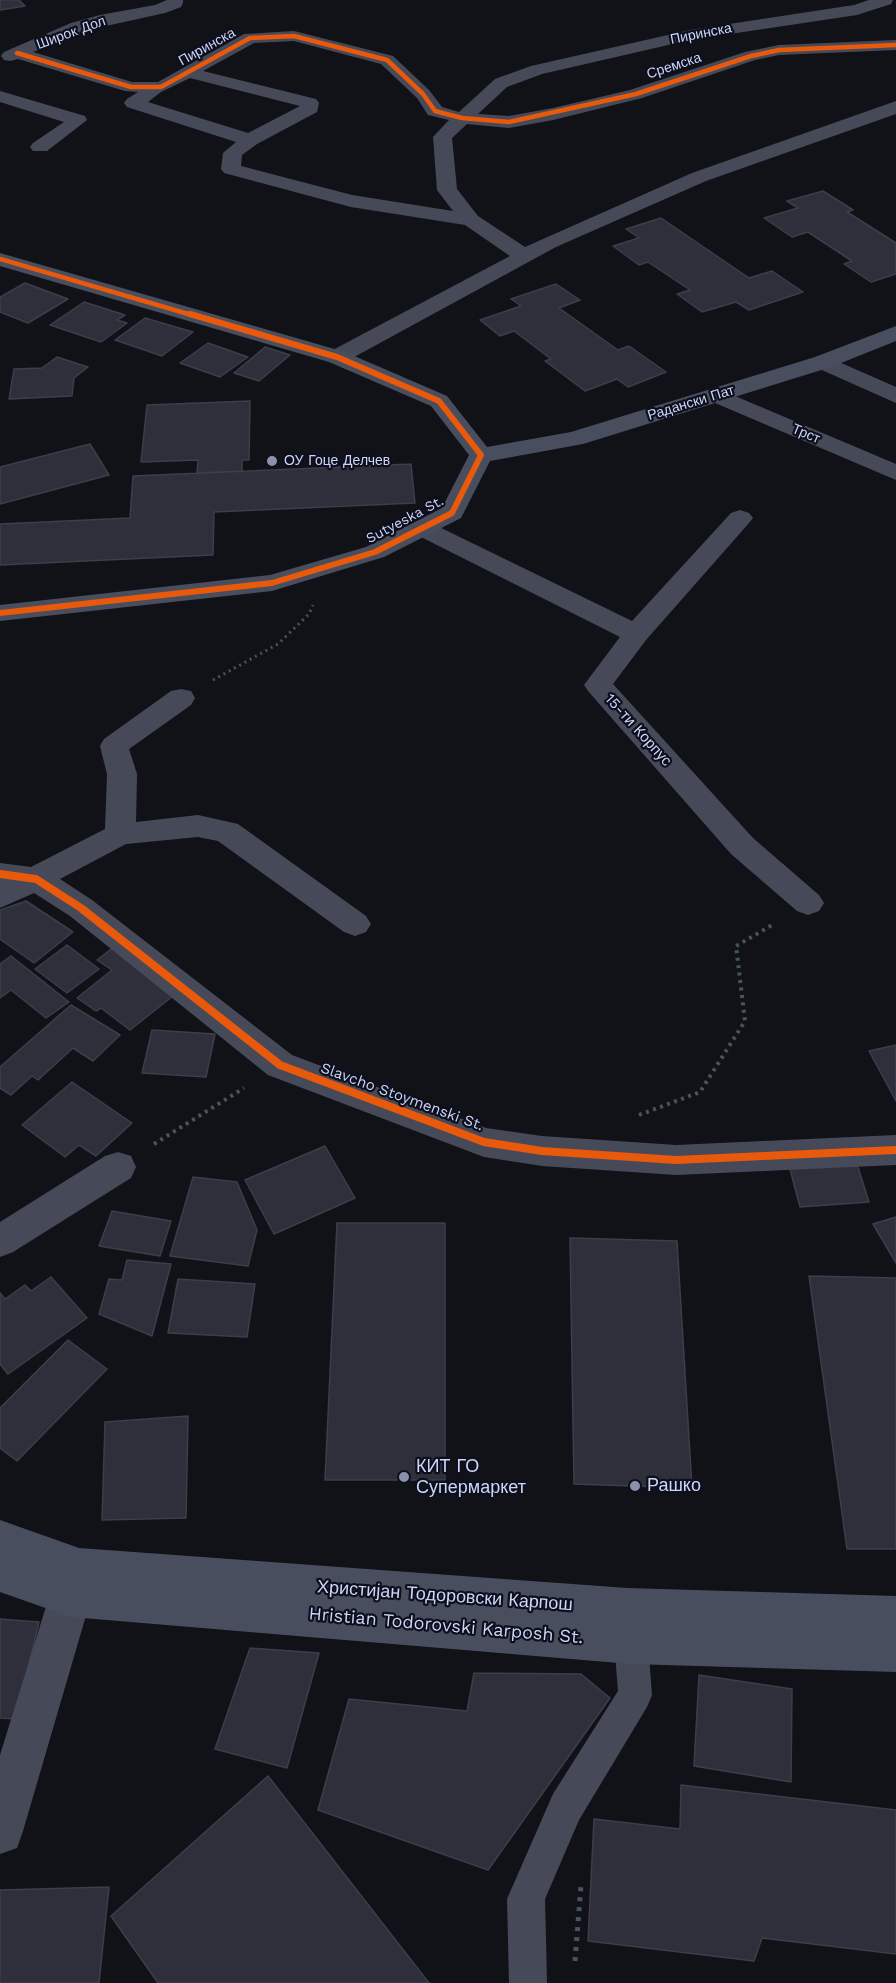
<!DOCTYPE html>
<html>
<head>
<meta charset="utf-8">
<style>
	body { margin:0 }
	canvas { display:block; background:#101218 }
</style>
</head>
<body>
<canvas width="896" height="1983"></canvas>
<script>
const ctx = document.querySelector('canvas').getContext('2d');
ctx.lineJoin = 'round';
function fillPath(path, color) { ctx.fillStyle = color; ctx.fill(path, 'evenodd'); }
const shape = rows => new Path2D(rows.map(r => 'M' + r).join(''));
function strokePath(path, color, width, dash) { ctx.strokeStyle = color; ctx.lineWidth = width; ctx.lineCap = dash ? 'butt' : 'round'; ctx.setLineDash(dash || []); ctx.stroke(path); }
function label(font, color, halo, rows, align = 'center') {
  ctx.font = font + ' "Work Sans",sans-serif'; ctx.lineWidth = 4.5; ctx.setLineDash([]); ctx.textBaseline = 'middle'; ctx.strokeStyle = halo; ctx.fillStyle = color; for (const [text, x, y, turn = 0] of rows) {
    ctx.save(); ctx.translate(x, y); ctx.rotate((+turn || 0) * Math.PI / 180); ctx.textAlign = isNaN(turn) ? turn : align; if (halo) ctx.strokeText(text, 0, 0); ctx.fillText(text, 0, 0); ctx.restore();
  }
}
const building = shape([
	[0,0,19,0,25,6,0,10,0,0],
	[823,191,853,210,847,212,896,243,896,274,871,282,844,264,852,261,808,232,792,237,764,218,798,208,787,201,823,191],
	[661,218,749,278,772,271,803,292,749,310,736,302,702,312,677,294,690,290,648,262,639,265,613,246,639,238,626,229,661,218],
	[25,283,68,299,28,323,0,312,0,297,25,283],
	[556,284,580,300,559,308,618,350,629,346,666,372,628,387,617,379,585,391,545,361,551,359,514,331,500,336,480,320,521,306,511,299,556,284],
	[84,302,125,315,117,320,127,323,101,342,50,325,84,302],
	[145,318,193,332,162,356,115,340,145,318],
	[208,343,248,357,220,377,180,363,208,343],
	[265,347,290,355,259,381,234,373,265,347],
	[57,357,88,367,74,378,72,396,9,399,14,369,42,368,57,357],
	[250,401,249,460,242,460,242,471,197,473,198,460,141,462,147,405,250,401],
	[90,444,109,475,0,504,0,467,90,444],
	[411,464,415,503,214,512,213,555,0,565,0,524,130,518,133,476,411,464],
	[26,901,73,932,34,963,0,939,0,910,26,901],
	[67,945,99,969,67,993,35,969,67,945],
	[115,946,178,992,130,1030,101,1008,96,1011,77,998,112,970,97,960,115,946],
	[11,956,69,1002,46,1018,11,990,0,998,0,964,11,956],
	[71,1005,120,1035,93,1061,73,1048,38,1080,32,1076,11,1095,0,1088,0,1067,71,1005],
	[152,1030,215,1034,206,1077,142,1073,152,1030],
	[896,1045,896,1101,869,1051,896,1045],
	[72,1082,132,1123,96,1156,79,1145,65,1157,22,1125,72,1082],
	[325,1146,355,1198,274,1234,245,1180,325,1146],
	[857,1164,869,1202,800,1207,790,1169,857,1164],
	[193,1177,237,1182,257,1230,248,1266,170,1256,193,1177],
	[112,1211,171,1221,160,1256,99,1246,112,1211],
	[896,1217,896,1263,873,1224,896,1217],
	[337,1223,445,1223,445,1480,325,1480,337,1223],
	[570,1238,677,1241,692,1488,574,1484,570,1238],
	[127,1260,171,1264,152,1336,99,1314,109,1279,122,1280,127,1260],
	[809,1276,896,1278,896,1549,847,1549,809,1276],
	[51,1277,87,1318,8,1374,0,1364,0,1293,5,1299,25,1285,31,1291,51,1277],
	[178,1279,255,1284,247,1337,168,1333,178,1279],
	[68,1340,107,1369,17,1461,0,1448,0,1408,68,1340],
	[188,1416,186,1518,102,1520,105,1422,188,1416],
	[0,1619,39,1622,16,1719,0,1718,0,1619],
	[250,1648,319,1653,287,1768,215,1749,250,1648],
	[474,1673,581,1674,610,1698,488,1870,318,1810,349,1699,467,1711,474,1673],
	[699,1675,792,1689,791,1782,694,1766,699,1675],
	[268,1776,429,1983,158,1983,111,1916,268,1776],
	[681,1785,896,1810,896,1954,762,1938,754,1961,588,1941,594,1819,680,1829,681,1785],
	[109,1887,99,1983,0,1983,0,1890,109,1887]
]);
fillPath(building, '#2e2f3a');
strokePath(building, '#3b3e4b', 1.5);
strokePath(shape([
	[213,680,278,644,309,614,313,605]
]), '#465559', 3, [2, 4]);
strokePath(shape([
	[639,1115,700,1092,745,1021,736,946,774,924],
	[154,1144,244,1088]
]), '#465559', 4, [3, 4.5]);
strokePath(shape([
	[575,1961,581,1885]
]), '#465559', 5, [4, 6]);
fillPath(shape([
	[630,1613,642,1618,647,1630,652,1695,647,1707,579,1820,545,1899,547,1983,509,1983,507,1899,553,1794,618,1691,613,1630,618,1618,630,1613]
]), '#464a58');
fillPath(shape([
	[167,0,183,0,183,3,181,7,165,13,83,31,33,52,132,82,158,82,244,34,294,31,393,56,429,90,442,107,459,112,495,79,531,66,690,30,854,5,869,0,893,0,891,4,857,15,690,40,542,74,507,87,478,114,509,116,553,108,630,90,745,52,779,45,896,40,896,50,779,55,755,60,642,98,553,120,509,128,467,124,452,138,457,189,478,216,525,247,692,173,896,101,896,114,706,181,556,247,345,362,337,364,329,362,326,357,329,352,510,256,465,225,351,207,224,173,221,169,223,153,236,142,127,107,124,103,127,99,138,92,125,91,18,59,10,61,4,60,1,56,4,52,71,23,100,15,155,5,167,0],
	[294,41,381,64,417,98,428,115,449,120,433,137,437,190,453,211,352,195,241,166,242,155,257,144,317,112,319,103,316,99,203,71,254,43,294,41],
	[190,78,300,106,248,133,148,102,161,92,190,78],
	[0,91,85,116,87,120,47,151,33,151,30,147,33,143,64,122,0,102,0,91],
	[823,355,896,387,896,403,815,367,812,362,815,357,823,355],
	[716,388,896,464,896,480,708,400,704,395,708,390,716,388],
	[740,510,749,513,753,518,749,523,646,640,613,684,753,838,819,895,824,903,819,911,808,915,797,911,731,854,588,691,584,685,620,637,413,533,409,528,413,523,422,520,431,523,632,621,731,513,740,510],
	[181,689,191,691,195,698,191,705,129,749,137,774,136,822,198,815,238,824,366,916,371,924,366,932,355,936,344,932,218,841,198,837,126,844,60,879,92,900,292,1055,486,1128,542,1136,676,1145,896,1135,896,1165,676,1175,542,1166,484,1157,268,1075,70,916,34,893,0,908,0,863,31,867,105,829,107,774,100,746,104,739,171,691,181,689],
	[118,1152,131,1156,136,1167,131,1178,13,1252,0,1257,0,1222,105,1156,118,1152],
	[78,1550,93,1556,99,1571,23,1831,17,1848,0,1854,0,1755,57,1571,63,1556,78,1550]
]), '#464a58');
fillPath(shape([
	[0,253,345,352,447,396,487,447,571,432,815,357,896,326,896,341,831,367,583,444,490,461,461,518,384,557,272,591,0,621,0,605,270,575,366,547,442,508,469,455,431,406,329,362,0,266,0,253],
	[0,1520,79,1548,627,1588,896,1596,896,1672,631,1664,71,1617,0,1592,0,1520]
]), '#494e5f');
strokePath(shape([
	[17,53,131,87,161,87,250,38,294,36,387,60,423,94,435,111,462,118,509,122,636,94,751,56,779,50,896,45],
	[0,259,195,316]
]), '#e8590c', 4.5);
strokePath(shape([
	[0,613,272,583,375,552,452,513,481,455,439,401,337,357,190,314]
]), '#e8590c', 6);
strokePath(shape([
	[0,874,36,879,81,908,280,1065,484,1142,542,1151,676,1160,896,1150]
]), '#e8590c', 8);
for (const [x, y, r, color] of [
	[272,461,6,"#8b91ab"],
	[404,1477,6,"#8b91ab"],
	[635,1486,6,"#8b91ab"]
]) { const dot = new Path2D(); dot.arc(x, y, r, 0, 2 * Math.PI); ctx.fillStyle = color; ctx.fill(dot); strokePath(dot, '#0d0f1c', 2); }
label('14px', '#cdd5fa', '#0d0f1c', [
	["Широк Дол",71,33,-20],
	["Пиринска",701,34,-11],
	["Пиринска",207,47,-29],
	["Сремска",674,66,-18],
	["Радански Пат",691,403,-17],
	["Трст",806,434,23],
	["Sutyeska St.",405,520,-28]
]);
label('14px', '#cdd5fa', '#0d0f1c', [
	["ОУ Гоце Делчев",284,461]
], 'left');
label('15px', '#cdd5fa', '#0d0f1c', [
	["15-ти Корпус",638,730,48],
	["Slavcho Stoymenski St.",402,1097,20]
]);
label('18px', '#cdd5fa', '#0d0f1c', [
	["КИТ ГО",416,1467],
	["Супермаркет",416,1488],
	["Рашко",647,1486]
], 'left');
label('18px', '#cdd5fa', '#0d0f1c', [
	["Христијан Тодоровски Карпош",445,1596,4],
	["Hristian Todorovski Karposh St.",446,1626,5]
]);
</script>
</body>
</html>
